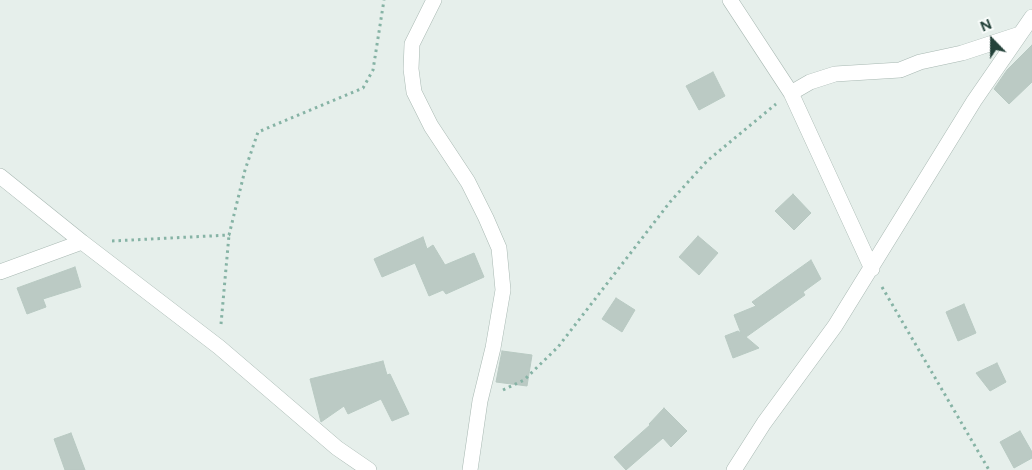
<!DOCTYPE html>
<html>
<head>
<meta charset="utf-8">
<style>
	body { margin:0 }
	#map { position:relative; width:1032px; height:470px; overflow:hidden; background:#e6efeb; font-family:Figtree,sans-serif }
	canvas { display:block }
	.north { position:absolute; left:967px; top:15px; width:50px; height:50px; -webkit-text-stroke:4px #f7fbf9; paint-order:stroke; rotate:338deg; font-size:14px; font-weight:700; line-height:20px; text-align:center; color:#24423a }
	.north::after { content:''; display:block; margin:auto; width:18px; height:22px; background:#24423a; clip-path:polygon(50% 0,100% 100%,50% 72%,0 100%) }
</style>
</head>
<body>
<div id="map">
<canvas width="1032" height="470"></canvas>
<div class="north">N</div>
</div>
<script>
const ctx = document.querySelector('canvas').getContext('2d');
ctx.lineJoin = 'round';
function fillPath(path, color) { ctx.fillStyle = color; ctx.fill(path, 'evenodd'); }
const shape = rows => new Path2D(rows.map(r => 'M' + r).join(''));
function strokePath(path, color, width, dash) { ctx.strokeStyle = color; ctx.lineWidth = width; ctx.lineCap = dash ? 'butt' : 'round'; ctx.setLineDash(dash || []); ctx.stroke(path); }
const building = shape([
	[1032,45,1032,82,1009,104,994,89,1007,70,1032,45],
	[713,72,725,96,699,110,686,86,713,72],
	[793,194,811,213,794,230,775,211,793,194],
	[698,236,718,253,699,275,679,257,698,236],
	[423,237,427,249,433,245,445,265,474,253,484,277,446,294,443,290,429,296,415,263,382,277,374,259,423,237],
	[811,260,821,279,803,292,805,295,746,337,759,348,733,358,725,336,738,331,741,333,734,315,756,306,752,302,811,260],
	[75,267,81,287,43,299,46,307,27,314,17,288,75,267],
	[616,298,635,310,622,332,602,319,616,298],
	[964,304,976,333,958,341,946,312,964,304],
	[502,351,532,355,527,386,496,382,502,351],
	[383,361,387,375,390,374,409,414,392,421,381,399,348,414,344,406,321,422,310,379,383,361],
	[997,363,1006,382,990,391,976,373,997,363],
	[664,408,687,431,671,447,663,438,626,470,614,457,650,425,649,424,664,408],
	[1020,431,1032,452,1032,458,1014,468,1000,442,1020,431],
	[71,433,85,470,65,470,54,439,71,433]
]);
fillPath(building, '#bbcac4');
strokePath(building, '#b8c9c2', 1);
const minor = shape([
	[434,0,412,44,411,69,414,92,431,126,468,182,486,218,499,248,503,290,493,348,480,401,470,470],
	[730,0,791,93,872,269],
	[791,93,810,82,835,74,900,70,920,62,962,53,1020,34],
	[0,176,82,242,219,347,337,448,369,470],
	[0,272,82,242],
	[734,470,764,423,835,326,974,101,1032,17]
]);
strokePath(minor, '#a8b8b2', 16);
strokePath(shape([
	[112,241,229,235,245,170,258,132,363,88,373,70,384,0],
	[882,287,989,470],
	[221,324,229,235],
	[503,390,524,380,558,347,670,202,707,161,776,104]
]), '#86b3a5', 3, [2.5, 4]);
strokePath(minor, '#fff', 15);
</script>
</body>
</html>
